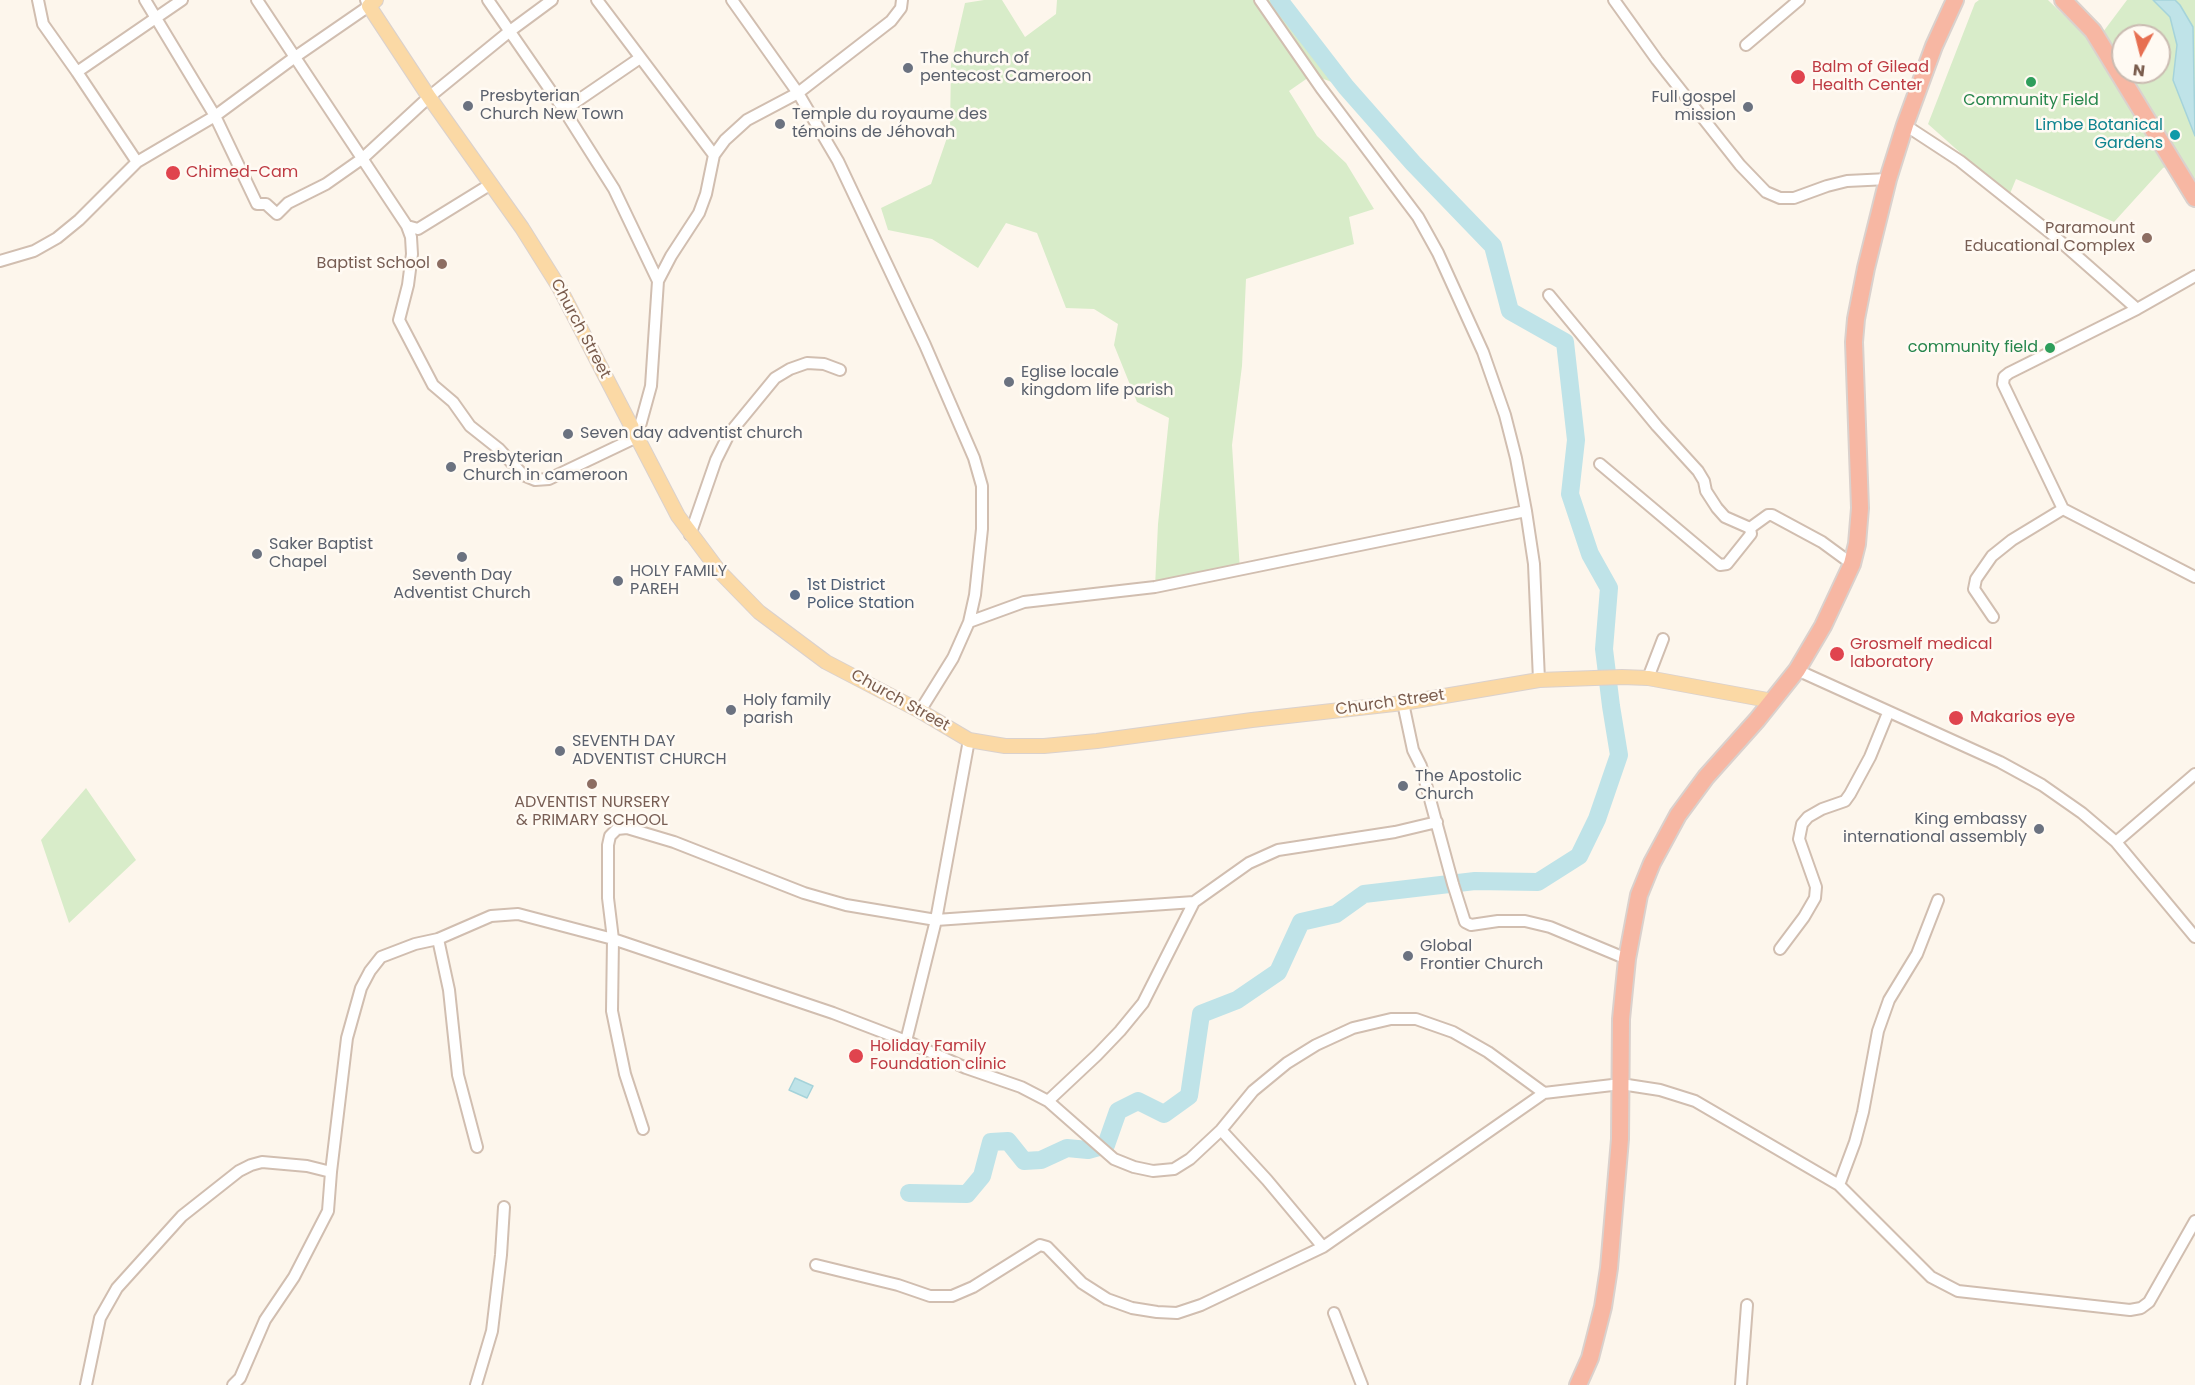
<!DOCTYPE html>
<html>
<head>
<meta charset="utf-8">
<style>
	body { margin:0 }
	#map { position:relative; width:2195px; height:1385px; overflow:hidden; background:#fdf6ec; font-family:Poppins,sans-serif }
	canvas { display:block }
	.north { position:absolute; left:2111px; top:24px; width:60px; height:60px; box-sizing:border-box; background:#fffaf3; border:2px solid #cabbb1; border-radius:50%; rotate:187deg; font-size:16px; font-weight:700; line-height:24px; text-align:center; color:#7a5c4d }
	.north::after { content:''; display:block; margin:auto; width:21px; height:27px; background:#e76f51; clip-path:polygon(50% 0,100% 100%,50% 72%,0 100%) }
</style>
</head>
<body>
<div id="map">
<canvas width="2195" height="1385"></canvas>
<div class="north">N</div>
</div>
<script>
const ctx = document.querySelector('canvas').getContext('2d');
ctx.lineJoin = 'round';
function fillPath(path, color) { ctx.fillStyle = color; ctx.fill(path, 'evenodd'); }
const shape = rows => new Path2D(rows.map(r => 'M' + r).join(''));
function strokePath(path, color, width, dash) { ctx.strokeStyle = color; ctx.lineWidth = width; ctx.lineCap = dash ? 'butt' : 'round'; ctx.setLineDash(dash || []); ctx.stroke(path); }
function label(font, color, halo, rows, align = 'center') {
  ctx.font = font + ' Poppins,sans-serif'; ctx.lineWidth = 5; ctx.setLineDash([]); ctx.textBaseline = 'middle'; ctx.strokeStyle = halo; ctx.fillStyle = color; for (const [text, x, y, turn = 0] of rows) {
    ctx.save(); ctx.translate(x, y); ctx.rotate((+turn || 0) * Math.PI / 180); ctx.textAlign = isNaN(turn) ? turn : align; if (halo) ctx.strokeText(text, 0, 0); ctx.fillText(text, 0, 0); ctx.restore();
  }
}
fillPath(shape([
	[984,0,1002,0,1025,37,1056,14,1057,0,1279,0,1346,87,1312,75,1289,91,1317,136,1346,163,1374,209,1349,217,1354,244,1246,279,1242,366,1232,445,1240,571,1155,587,1158,524,1169,418,1137,402,1114,345,1118,324,1094,309,1066,308,1037,233,1006,223,978,268,932,239,888,230,881,208,931,184,950,129,951,64,965,3],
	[1979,0,2048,0,2050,2,2091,41,2171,165,2163,168,2114,222,2016,179,2009,196,1928,124,1975,3],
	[2127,0,2195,0,2195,198,2097,40],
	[2123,36,2159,36,2159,72,2123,72],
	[86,788,136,860,69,923,41,840]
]), '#d8ecc9');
const water = shape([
	[2153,0,2175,0,2180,5,2193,27,2195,136,2173,80,2177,45,2170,17,2153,0],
	[795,1078,813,1086,807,1098,789,1090,795,1078]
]);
fillPath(water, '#bfe3e8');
strokePath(water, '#a5d3da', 1.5);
strokePath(shape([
	[909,1193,967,1194,982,1176,991,1142,1008,1141,1024,1161,1041,1160,1067,1148,1088,1150,1106,1145,1118,1111,1138,1101,1164,1114,1189,1096,1201,1014,1237,1000,1278,972,1301,922,1336,914,1364,894,1475,881,1538,882,1579,856,1597,819,1619,755,1611,706,1604,649,1609,588,1590,554,1570,494,1576,440,1565,342,1510,311,1493,246,1413,163,1346,87,1279,0]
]), '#bfe3e8', 18);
const minor = shape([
	[38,0,43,24,77,72],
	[145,0,215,116,257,204,266,204,277,214,288,203,326,184,363,158,429,97,510,31,552,0],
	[257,0,407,226,411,237,412,254,408,285,399,320,433,385,453,402,470,426,499,449,523,475,535,480,549,479,637,437,651,386,658,281,671,256,699,213,706,194,714,155,597,0],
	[488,0,564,110,614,189,658,281],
	[732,0,798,93,838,161,925,345,974,458,982,486,982,529,975,595,969,622,953,658,920,711],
	[1260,0,1321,88,1418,217,1438,253,1483,352,1505,415,1516,458,1526,511,1534,564,1539,680],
	[1614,0,1657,60,1740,165,1766,192,1780,198,1794,198,1827,186,1847,181,1888,179],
	[1746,45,1799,0],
	[564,110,640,58],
	[1905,125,1960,161,2053,235,2137,309,2195,276],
	[714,155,725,140,747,120,798,93,891,21,901,8,902,0],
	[137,162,77,72,182,0],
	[407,226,418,229,491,184],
	[0,261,34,251,57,238,79,220,137,162,215,116,295,57,369,6,366,0],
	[1549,295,1657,426,1698,471,1704,481,1706,491,1717,508,1725,517,1750,528,1751,534,1727,564,1720,565,1600,464],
	[2137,309,2009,373,2004,377,2003,384,2063,509,2195,577],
	[1750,528,1768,515,1772,515,1822,542,1852,564],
	[690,535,716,460,729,434,775,378,790,369,807,363,824,364,840,370],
	[1993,617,1974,589,1976,579,1992,556,2012,540,2063,509],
	[969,622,1024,602,1155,587,1526,511],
	[1797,670,2000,762,2042,785,2082,813,2116,842,2195,774],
	[1648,678,1663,639],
	[1403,703,1413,750,1421,766,1453,884,1465,922,1471,925,1498,921,1525,921,1550,927,1627,959],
	[2116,842,2195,937],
	[1780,949,1804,917,1815,898,1816,887,1799,839,1802,824,1808,817,1822,809,1845,801,1850,794,1870,757,1888,713],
	[906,1041,936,920,969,740],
	[1048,1101,1097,1055,1120,1031,1143,1003,1194,902],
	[643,1129,625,1074,612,1011,613,939,608,898,608,845,610,836,617,829,627,828,674,842,804,893,846,905,936,920,1194,902,1249,863,1278,850,1395,832,1437,822],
	[1221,1130,1267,1180,1323,1247],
	[477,1147,458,1075,449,990,438,939,491,916,518,914,613,939,833,1013,906,1041,966,1068,1021,1087,1048,1101,1114,1159,1134,1167,1153,1171,1174,1169,1190,1159,1221,1130,1253,1091,1287,1063,1316,1045,1353,1028,1391,1019,1416,1019,1453,1032,1488,1052,1544,1093],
	[1839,1185,1855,1142,1863,1112,1878,1031,1889,1000,1917,954,1938,900],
	[816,1265,898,1285,930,1296,952,1296,973,1287,1040,1245,1047,1247,1082,1283,1107,1299,1132,1308,1157,1312,1177,1313,1201,1305,1323,1247,1544,1093,1621,1084,1660,1090,1695,1101,1839,1185,1931,1277,1958,1291,2130,1310,2141,1308,2149,1302,2195,1221],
	[1334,1313,1362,1385],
	[86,1385,100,1318,117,1288,182,1216,239,1171,251,1165,262,1162,307,1166,331,1172,347,1038,361,988,370,971,381,957,415,944,438,939],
	[233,1385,240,1378,265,1320,294,1277,328,1211,331,1172],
	[476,1385,492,1331,501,1255,504,1207],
	[1741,1385,1747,1305]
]);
const major = shape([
	[376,0,369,6,429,97,522,228,559,287,678,516,719,571,759,612,826,662,920,711,969,740,1005,746,1044,746,1097,741,1252,720,1403,703,1539,680,1622,677,1648,678,1773,701]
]);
const highway = shape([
	[2063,0,2093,31,2195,198],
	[1578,1385,1590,1358,1603,1307,1609,1268,1620,1139,1621,1019,1627,959,1639,895,1652,863,1678,815,1706,777,1757,720,1797,670,1823,626,1852,564,1857,544,1860,508,1854,342,1856,319,1866,268,1888,179,1905,125,1934,46,1955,0]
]);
strokePath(minor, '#d1beb0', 14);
strokePath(major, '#dad1cd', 16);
strokePath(highway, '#dad1cd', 20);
strokePath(minor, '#fff', 10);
strokePath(major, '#fbd9a5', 14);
strokePath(highway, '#f7b7a3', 16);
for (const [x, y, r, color] of [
	[908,68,6,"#6b7280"],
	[1798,77,8,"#e0444e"],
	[2031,82,6,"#2e9e5b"],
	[468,106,6,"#6b7280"],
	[1748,107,6,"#6b7280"],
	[780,124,6,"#6b7280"],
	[2175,135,6,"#0f9aa8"],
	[173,173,8,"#e0444e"],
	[2147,238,6,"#8d6e63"],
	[442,264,6,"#8d6e63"],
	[2050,348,6,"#2e9e5b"],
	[1009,382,6,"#6b7280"],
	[568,434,6,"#6b7280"],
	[451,467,6,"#6b7280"],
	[257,554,6,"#6b7280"],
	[462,557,6,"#6b7280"],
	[618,581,6,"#6b7280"],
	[795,595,6,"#5c6f8a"],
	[1837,654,8,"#e0444e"],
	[731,710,6,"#6b7280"],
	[1956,718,8,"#e0444e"],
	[560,751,6,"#6b7280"],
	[592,784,6,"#8d6e63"],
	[1403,786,6,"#6b7280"],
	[2039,829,6,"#6b7280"],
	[1408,956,6,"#6b7280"],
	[856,1056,8,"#e0444e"]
]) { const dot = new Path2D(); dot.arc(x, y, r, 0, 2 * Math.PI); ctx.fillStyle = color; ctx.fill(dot); strokePath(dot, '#fffaf3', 2); }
label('16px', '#5b616d', '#fffaf3', [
	["The church of",920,59],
	["pentecost Cameroon",920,77],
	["Presbyterian",480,97],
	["Church New Town",480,115],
	["Full gospel",1736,98,"right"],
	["mission",1736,116,"right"],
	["Temple du royaume des",792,115],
	["témoins de Jéhovah",792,133],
	["Eglise locale",1021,373],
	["kingdom life parish",1021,391],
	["Seven day adventist church",580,434],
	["Presbyterian",463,458],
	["Church in cameroon",463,476],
	["Saker Baptist",269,545],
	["Chapel",269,563],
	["HOLY FAMILY",630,572],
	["PAREH",630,590],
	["Seventh Day",462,576,"center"],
	["Adventist Church",462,594,"center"],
	["Holy family",743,701],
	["parish",743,719],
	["SEVENTH DAY",572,742],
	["ADVENTIST CHURCH",572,760],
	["The Apostolic",1415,777],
	["Church",1415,795],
	["King embassy",2027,820,"right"],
	["international assembly",2027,838,"right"],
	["Global",1420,947],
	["Frontier Church",1420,965]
], 'left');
label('16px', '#be3a42', '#fffaf3', [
	["Balm of Gilead",1812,68],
	["Health Center",1812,86],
	["Chimed-Cam",186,173],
	["Grosmelf medical",1850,645],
	["laboratory",1850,663],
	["Makarios eye",1970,718],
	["Holiday Family",870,1047],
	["Foundation clinic",870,1065]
], 'left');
label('16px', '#27864d', '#fffaf3', [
	["Community Field",2031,101],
	["community field",2038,348,"right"]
]);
label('16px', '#0d838f', '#fffaf3', [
	["Limbe Botanical",2163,126],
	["Gardens",2163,144]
], 'right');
label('16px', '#785e54', '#fffaf3', [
	["Paramount",2135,229],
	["Educational Complex",2135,247],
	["Baptist School",430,264],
	["ADVENTIST NURSERY",592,803,"center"],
	["& PRIMARY SCHOOL",592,821,"center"]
], 'right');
label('16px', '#7a5c4d', '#fffaf3', [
	["Church Street",580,329,62],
	["Church Street",900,701,29],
	["Church Street",1390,703,-8]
]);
label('16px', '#4e5e75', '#fffaf3', [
	["1st District",807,586],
	["Police Station",807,604]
], 'left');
</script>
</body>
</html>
